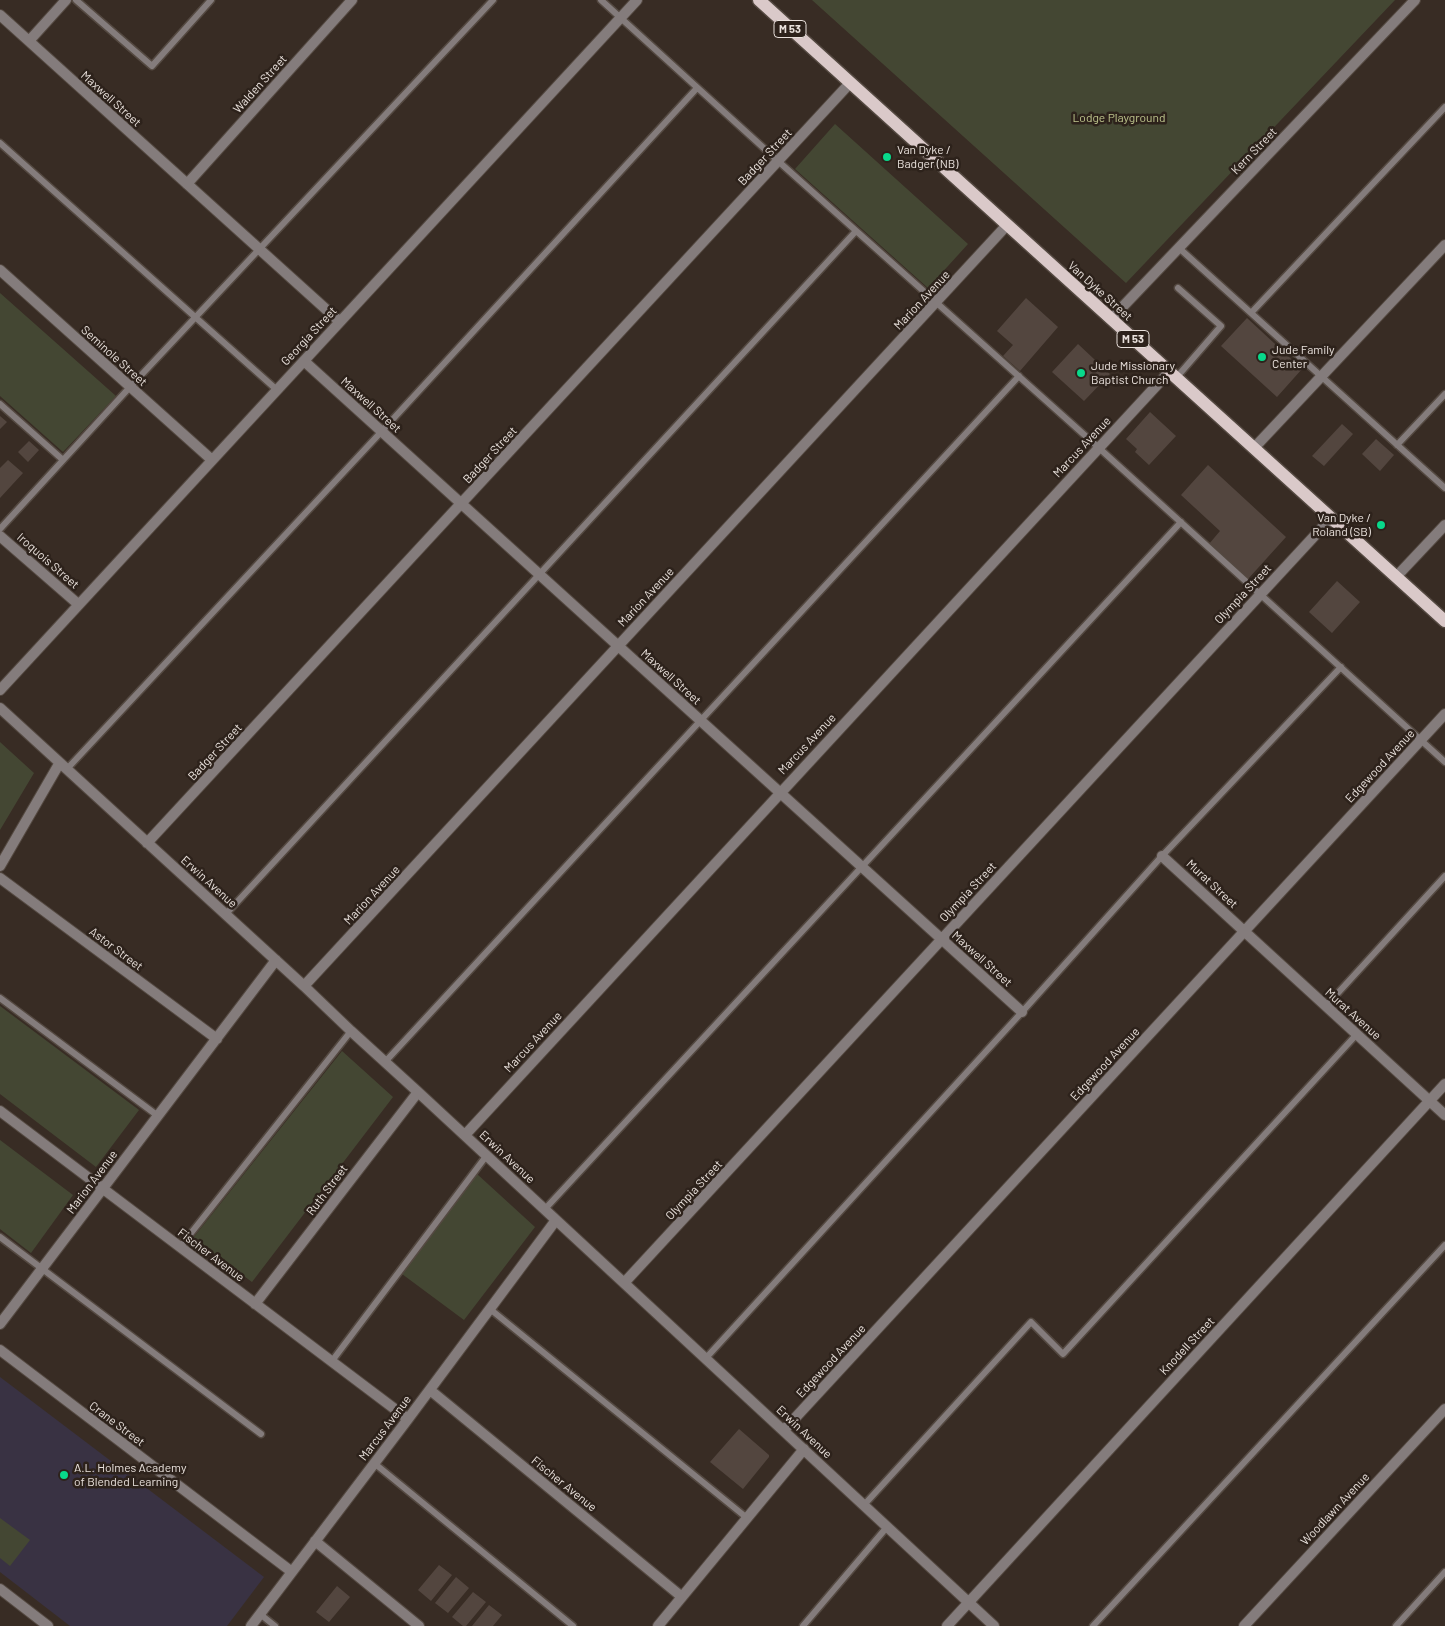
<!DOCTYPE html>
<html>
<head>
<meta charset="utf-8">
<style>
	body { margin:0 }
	canvas { display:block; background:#382c24 }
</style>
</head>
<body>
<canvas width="1445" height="1626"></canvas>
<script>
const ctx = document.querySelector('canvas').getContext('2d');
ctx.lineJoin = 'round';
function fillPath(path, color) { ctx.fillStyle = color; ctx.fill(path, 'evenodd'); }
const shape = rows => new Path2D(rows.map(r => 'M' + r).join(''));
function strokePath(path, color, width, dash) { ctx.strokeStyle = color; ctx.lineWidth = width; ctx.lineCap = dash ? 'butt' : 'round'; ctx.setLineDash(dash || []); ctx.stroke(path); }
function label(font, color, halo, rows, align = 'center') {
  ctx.font = font + ' Barlow,sans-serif'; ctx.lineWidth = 5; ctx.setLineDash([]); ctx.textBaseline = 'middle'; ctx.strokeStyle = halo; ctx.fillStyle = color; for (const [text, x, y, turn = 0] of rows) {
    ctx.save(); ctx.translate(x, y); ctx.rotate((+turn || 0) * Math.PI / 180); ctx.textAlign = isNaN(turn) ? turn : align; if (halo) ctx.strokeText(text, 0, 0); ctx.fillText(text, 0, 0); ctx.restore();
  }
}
fillPath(shape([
	[0,1377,264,1577,227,1626,70,1626,0,1572]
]), '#393243');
fillPath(shape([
	[812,0,1395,0,1126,283],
	[835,124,968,244,928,288,795,169],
	[0,293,116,396,63,452,0,396],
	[0,742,34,773,0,830],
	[0,1006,139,1110,96,1167,0,1094],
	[342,1051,393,1097,252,1282,193,1238],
	[0,1140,73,1195,31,1253,0,1229],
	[477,1174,535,1227,464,1320,402,1274],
	[0,1518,30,1540,10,1566,0,1558]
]), '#444733');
fillPath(shape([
	[1026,298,1058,327,1020,371,1003,356,1013,345,997,331],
	[1247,318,1302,369,1277,397,1221,346],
	[1078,344,1110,374,1084,401,1052,372],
	[1150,412,1176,436,1149,465,1135,452,1137,449,1126,439],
	[0,416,7,422,0,429],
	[1342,424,1353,434,1324,466,1312,456],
	[1376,439,1394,455,1380,471,1362,454],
	[29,441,39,450,28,462,18,452],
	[8,460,23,473,0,498,0,468],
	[1208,465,1286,537,1248,579,1209,544,1220,531,1181,495],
	[1337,581,1360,602,1332,633,1309,612],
	[739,1429,769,1455,769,1457,743,1489,710,1462],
	[439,1565,452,1575,431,1601,418,1590],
	[456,1577,469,1588,448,1613,435,1603],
	[337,1586,350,1597,329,1622,316,1612],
	[473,1592,486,1602,466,1626,463,1626,452,1617],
	[489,1605,502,1615,493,1626,472,1626]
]), '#53463f');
const lane = shape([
	[76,0,152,66,211,0],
	[601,0,778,161,1099,448,1445,762],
	[0,143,277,390],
	[1179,248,1445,488],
	[1251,313,1445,107],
	[1176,378,1221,326,1178,288],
	[0,404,63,460],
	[1397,445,1445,394],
	[0,529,130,387,493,0],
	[66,770,382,431,697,88],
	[226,914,856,231],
	[0,998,158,1116],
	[1326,1006,1445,876],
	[385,1062,1019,376],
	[545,1209,1181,522],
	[0,1237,261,1434],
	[180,1247,351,1031],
	[490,1309,747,1518],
	[706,1358,1022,1012,1162,856,1341,667],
	[332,1361,487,1155],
	[374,1463,573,1626],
	[864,1505,1031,1322,1063,1354,1357,1034],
	[260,1614,275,1626],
	[803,1626,887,1527],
	[1093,1626,1445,1245],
	[1396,1626,1445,1572]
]);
const street = shape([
	[0,15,339,321],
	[29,41,66,0],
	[187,184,352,0],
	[0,270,212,460],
	[1111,319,1415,0],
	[304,361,1022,1012],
	[1254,448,1445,245],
	[0,536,78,604],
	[1396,577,1445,525],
	[0,690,637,0],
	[0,708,304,986,351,1031,418,1092,994,1626],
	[147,843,850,83],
	[1162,856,1445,1115],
	[0,866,59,764],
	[0,878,217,1039],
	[304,986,1007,225],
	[0,1111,408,1419],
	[465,1135,1169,372],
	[624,1283,1331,518],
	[255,1304,418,1092],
	[0,1324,276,960],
	[0,1350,292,1572],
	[430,1390,682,1597],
	[784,1430,1445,714],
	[315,1541,419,1626],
	[0,1589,48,1626],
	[251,1626,408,1419,556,1220],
	[658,1626,804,1449],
	[947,1626,1445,1084],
	[1244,1626,1445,1409]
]);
const primary = shape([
	[759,0,1445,621]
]);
strokePath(lane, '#544941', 9);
strokePath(street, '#544941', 12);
strokePath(primary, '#544941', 15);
strokePath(lane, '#847c7c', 6);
strokePath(street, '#847c7c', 10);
strokePath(primary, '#dac9c9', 12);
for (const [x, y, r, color] of [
	[887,157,5,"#08d98b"],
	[1262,357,5,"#08d98b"],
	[1081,373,5,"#08d98b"],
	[1381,525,5,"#08d98b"],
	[64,1475,5,"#08d98b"]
]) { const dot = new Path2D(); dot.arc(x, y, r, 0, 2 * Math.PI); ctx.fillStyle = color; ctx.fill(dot); strokePath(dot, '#2d221b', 2); }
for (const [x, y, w] of [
	[790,29,32],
	[1133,339,32]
]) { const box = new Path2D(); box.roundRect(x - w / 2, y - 8.5, w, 17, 4); ctx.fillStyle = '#2d221b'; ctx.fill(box); strokePath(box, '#e9e1dc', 1); }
label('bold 11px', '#e9e1dc', null, [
	["M 53",790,29],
	["M 53",1133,339]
]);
label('12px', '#e9e1dc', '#2d221b', [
	["Walden Street",260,84,-48],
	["Maxwell Street",111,99,42],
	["Kern Street",1254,151,-46],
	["Badger Street",765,157,-47],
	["Van Dyke Street",1100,291,42],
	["Marion Avenue",922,300,-47],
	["Georgia Street",309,336,-47],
	["Seminole Street",114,356,42],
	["Maxwell Street",371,405,42],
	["Marcus Avenue",1082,447,-47],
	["Badger Street",490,455,-47],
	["Iroquois Street",48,561,41],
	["Olympia Street",1243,594,-47],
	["Marion Avenue",646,597,-47],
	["Maxwell Street",671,677,42],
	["Marcus Avenue",807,744,-47],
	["Badger Street",215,752,-47],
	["Edgewood Avenue",1380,766,-47],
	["Erwin Avenue",209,882,42],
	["Murat Street",1212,884,43],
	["Olympia Street",968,892,-47],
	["Marion Avenue",372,895,-47],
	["Astor Street",116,949,37],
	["Maxwell Street",982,959,42],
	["Murat Avenue",1353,1014,42],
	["Marcus Avenue",533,1042,-47],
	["Edgewood Avenue",1105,1064,-47],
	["Erwin Avenue",507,1157,43],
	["Marion Avenue",92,1182,-53],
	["Ruth Street",327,1190,-53],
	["Olympia Street",694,1190,-47],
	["Fischer Avenue",211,1255,37],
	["Knodell Street",1187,1346,-47],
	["Edgewood Avenue",831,1361,-47],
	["Crane Street",117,1424,37],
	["Marcus Avenue",385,1428,-53],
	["Erwin Avenue",804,1432,43],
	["Fischer Avenue",564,1484,39],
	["Woodlawn Avenue",1335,1509,-47]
]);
label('12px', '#bfc68e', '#2d221b', [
	["Lodge Playground",1119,118]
]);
label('12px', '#e9e1dc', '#2d221b', [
	["Van Dyke /",897,150],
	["Badger (NB)",897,164],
	["Jude Family",1272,350],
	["Center",1272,364],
	["Jude Missionary",1091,366],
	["Baptist Church",1091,380],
	["Van Dyke /",1371,518,"right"],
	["Roland (SB)",1371,532,"right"],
	["A.L. Holmes Academy",74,1468],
	["of Blended Learning",74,1482]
], 'left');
</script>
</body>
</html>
